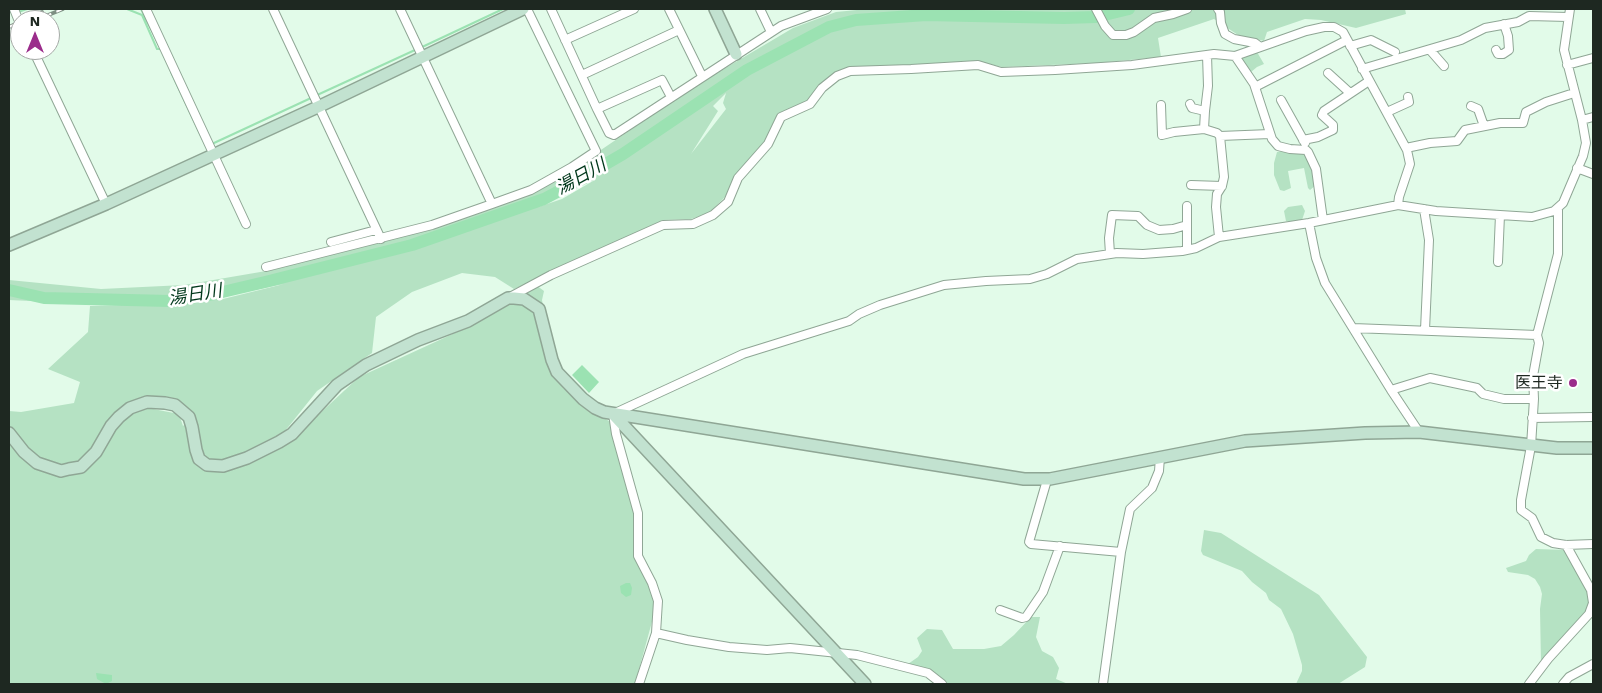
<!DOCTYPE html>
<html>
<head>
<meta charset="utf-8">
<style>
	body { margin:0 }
	#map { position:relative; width:1602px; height:693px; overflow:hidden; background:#e2fbe9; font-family:"Work Sans",sans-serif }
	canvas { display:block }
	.frame { position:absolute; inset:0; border:10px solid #1e2821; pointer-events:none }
	.north { position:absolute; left:10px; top:10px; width:50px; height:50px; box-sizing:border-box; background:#fff; border:1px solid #a5a9a6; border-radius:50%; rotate:0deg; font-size:14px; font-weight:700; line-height:20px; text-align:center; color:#1e2821 }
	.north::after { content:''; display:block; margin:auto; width:18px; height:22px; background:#9b2c8b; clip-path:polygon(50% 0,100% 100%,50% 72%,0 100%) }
</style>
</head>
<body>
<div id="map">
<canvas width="1602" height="693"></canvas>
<div class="frame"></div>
<div class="north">N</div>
</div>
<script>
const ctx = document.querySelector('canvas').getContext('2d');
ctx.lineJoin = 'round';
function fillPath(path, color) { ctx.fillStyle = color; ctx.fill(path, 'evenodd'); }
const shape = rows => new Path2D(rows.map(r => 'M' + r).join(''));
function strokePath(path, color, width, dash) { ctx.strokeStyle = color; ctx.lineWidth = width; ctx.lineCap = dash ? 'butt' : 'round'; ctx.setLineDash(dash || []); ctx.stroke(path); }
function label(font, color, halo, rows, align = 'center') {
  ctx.font = font + ' "Work Sans","Noto Sans JP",sans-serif'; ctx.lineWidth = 5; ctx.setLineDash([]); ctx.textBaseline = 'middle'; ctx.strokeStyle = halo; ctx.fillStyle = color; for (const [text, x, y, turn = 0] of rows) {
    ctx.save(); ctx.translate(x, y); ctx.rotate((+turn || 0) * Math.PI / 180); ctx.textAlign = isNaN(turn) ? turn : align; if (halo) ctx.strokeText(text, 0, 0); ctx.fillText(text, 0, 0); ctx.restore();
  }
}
fillPath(shape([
	[867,9,1405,9,1406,14,1356,28,1321,20,1305,19,1267,32,1264,41,1238,35,1214,19,1158,38,1161,57,1097,63,1002,67,980,62,845,68,827,81,811,99,779,116,767,139,751,158,724,198,709,213,691,219,663,220,514,289,495,277,462,273,412,292,376,317,372,353,317,391,285,431,261,454,289,442,359,377,470,326,505,306,536,285,544,291,542,300,553,362,563,388,610,422,633,507,635,555,649,586,654,604,653,618,635,684,9,684,9,411,21,412,74,403,80,382,48,369,88,332,90,306,154,304,75,303,9,300,9,280,101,289,184,285,272,270,378,241,501,203,595,154,695,86,793,28,836,12],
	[726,93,723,103,726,109,691,154,718,111,713,106],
	[593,181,562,199,538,207,592,181],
	[284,284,223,299,185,302,216,298],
	[145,396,179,400,193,416,183,426,179,414,148,408,144,410],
	[1257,52,1264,64,1257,67,1251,72,1241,61,1241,58],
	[1283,151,1306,153,1313,166,1316,185,1310,190,1308,188,1304,168,1288,171,1291,188,1284,191,1280,190,1274,175,1274,163,1277,152],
	[1302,205,1305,211,1302,220,1293,222,1286,221,1284,211,1288,207],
	[1204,530,1221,533,1319,595,1367,657,1365,667,1338,684,1296,684,1302,671,1302,665,1293,634,1281,609,1269,600,1266,593,1252,582,1242,571,1203,555,1201,551],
	[1536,549,1566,550,1591,598,1587,610,1574,628,1541,664,1540,609,1542,594,1540,587,1535,579,1528,575,1508,572,1506,568,1526,561,1529,555],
	[1031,617,1040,617,1036,637,1042,651,1053,657,1059,668,1056,679,1068,684,948,684,931,672,908,664,918,657,922,651,917,638,927,629,942,630,953,649,984,649,1001,646,1014,635]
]), '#b5e2c3');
fillPath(shape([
	[582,365,599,382,589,393,572,375],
	[626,583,630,583,632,588,631,595,626,597,621,593,620,586],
	[96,673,112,675,112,681,106,684,97,679]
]), '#9be2b2');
strokePath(shape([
	[127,9,142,15,157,49,160,49],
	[141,9,159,45],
	[18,12,27,9],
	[420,48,503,9],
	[171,72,203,140],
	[315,96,415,50],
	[214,143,311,98]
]), '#9be2b2', 2);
strokePath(shape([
	[9,290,44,298,170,301,214,294,265,282,412,245,544,199,561,190,623,154,747,70,829,27,856,20,926,15,1064,18,1096,17,1129,9]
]), '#9be2b2', 12);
const street = shape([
	[14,9,18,19],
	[146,9,246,224],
	[273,9,381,239],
	[400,9,492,204],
	[551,9,597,109,609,133,614,135,781,26,827,9],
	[669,9,702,76],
	[760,9,771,32],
	[1096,9,1105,26,1113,35,1126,35,1134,32,1154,18,1173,14,1187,9],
	[1218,9,1220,12,1221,23,1225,34,1234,39,1255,43,1259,46],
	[565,40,634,9],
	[1350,46,1371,40,1395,52],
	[33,50,106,204],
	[1430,50,1444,66],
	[1496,50,1498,54,1503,54,1509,50,1508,36,1504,24],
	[1235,56,1254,84,1272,139,1278,146,1290,149,1306,150,1308,152,1316,169,1323,220],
	[1567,65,1593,58],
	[1362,69,1461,40,1485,28,1518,22,1529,16,1568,17],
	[1328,73,1350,93],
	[582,75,679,30],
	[1255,87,1347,40],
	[1281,100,1305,143],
	[1190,104,1192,108,1205,111,1204,129,1217,133,1220,136,1224,177,1222,186,1217,194,1216,207,1219,237],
	[1161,105,1162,135,1174,132,1204,129],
	[1471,106,1478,109,1484,126],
	[597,109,662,80,671,97],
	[1205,111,1208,86,1207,55],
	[1387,112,1409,102,1408,97],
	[1582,120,1593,117],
	[1220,136,1270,134],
	[1303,140,1318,137,1333,130,1333,125,1322,115,1324,111,1369,81],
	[1406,148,1430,143,1457,141,1465,130,1500,123,1523,123,1526,112,1546,102,1574,93],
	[1577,168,1593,174],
	[1191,185,1222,186],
	[1424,209,1429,240,1425,330],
	[1558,210,1558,254,1537,335,1539,343,1533,376,1534,399,1531,446,1521,500,1521,510,1532,518,1541,537,1553,543,1566,545,1593,544],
	[1309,223,1316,258,1325,283,1391,390,1419,432],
	[331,242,376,230],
	[1187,249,1187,206],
	[1110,254,1109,238,1112,215,1138,216,1147,225,1159,230,1173,229,1187,225],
	[1498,262,1500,215],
	[266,267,432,225,492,204,531,190,572,167,596,151,527,9],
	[510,297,551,275,663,225,693,224,713,215,728,202,738,178,768,144,781,117,810,104,822,88,837,76,850,71,911,69,978,65,1001,72,1055,70,1132,65,1214,54,1235,56,1306,31,1324,27,1334,27,1343,32,1407,150,1410,164,1399,197,1398,205],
	[1353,328,1537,335],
	[1391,390,1430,378,1477,388,1483,394,1504,399,1534,399],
	[1532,418,1593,417],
	[1047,480,1029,542,1031,544,1121,552],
	[1000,610,1022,618,1026,617,1043,592,1060,546],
	[656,633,687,640,729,647,767,650,790,648,857,655,928,673,942,684],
	[639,684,656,633,658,601,652,583,638,556,638,513,616,434,613,414,743,354,849,321,859,314,880,305,944,285,986,281,1030,279,1047,274,1077,259,1117,253,1143,254,1182,251,1196,248,1219,237,1309,223,1398,205,1436,211,1532,217,1554,211,1563,203,1583,156,1586,143,1582,120,1564,50,1570,9],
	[1103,684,1121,552,1130,509,1152,488,1159,471,1160,457],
	[1529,684,1548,659,1589,614,1593,603,1591,590,1566,545],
	[1563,684,1569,677,1593,664]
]);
const secondary = shape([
	[715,9,736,54],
	[9,245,106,204,320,106,523,9],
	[613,414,865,684],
	[9,433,24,452,37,463,61,471,69,469,81,467,96,452,111,426,119,417,130,408,147,402,165,403,175,405,189,417,192,427,196,450,199,459,207,465,223,466,247,458,279,442,292,434,337,385,366,365,418,340,468,321,508,298,514,298,524,299,539,309,552,360,557,372,583,399,595,408,604,412,1024,479,1050,479,1245,441,1365,433,1419,432,1557,448,1593,448]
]);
strokePath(street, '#8fa695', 10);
strokePath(secondary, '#8fa695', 14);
strokePath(street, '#fff', 8);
strokePath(secondary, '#c2e2d0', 11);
const rail = shape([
	[24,20,42,12],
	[36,20,63,9],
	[9,27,20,22]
]);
strokePath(rail, '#7e8f83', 4);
strokePath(rail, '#fff', 2, [5.5]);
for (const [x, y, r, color] of [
	[1573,383,5,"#9b2c8b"]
]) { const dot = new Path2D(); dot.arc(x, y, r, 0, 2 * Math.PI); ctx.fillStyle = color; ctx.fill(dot); strokePath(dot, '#fff', 2); }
label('16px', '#1e2821', '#fff', [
	["医王寺",1563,383]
], 'right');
label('italic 18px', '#00381b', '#fff', [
	["湯日川",581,177,-29],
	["湯日川",195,295,-9]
]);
</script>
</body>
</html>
